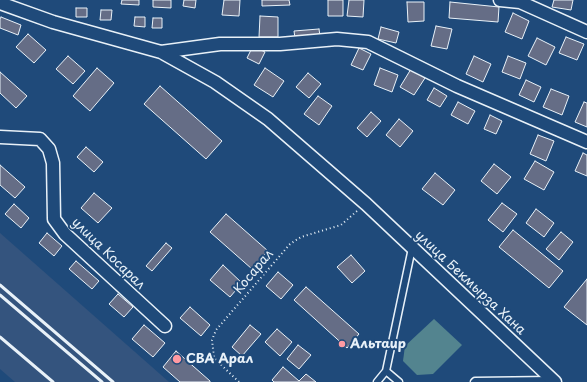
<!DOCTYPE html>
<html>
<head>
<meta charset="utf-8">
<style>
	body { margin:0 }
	canvas { display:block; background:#1f4a7a }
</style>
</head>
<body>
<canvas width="587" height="382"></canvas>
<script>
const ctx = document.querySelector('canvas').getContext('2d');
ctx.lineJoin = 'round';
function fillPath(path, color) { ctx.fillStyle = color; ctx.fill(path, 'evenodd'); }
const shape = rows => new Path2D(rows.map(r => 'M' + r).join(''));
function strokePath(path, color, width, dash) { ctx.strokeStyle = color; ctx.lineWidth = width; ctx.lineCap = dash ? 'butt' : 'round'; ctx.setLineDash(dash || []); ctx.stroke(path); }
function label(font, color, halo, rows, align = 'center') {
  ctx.font = font + ' "Playpen Sans",sans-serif'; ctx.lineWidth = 4; ctx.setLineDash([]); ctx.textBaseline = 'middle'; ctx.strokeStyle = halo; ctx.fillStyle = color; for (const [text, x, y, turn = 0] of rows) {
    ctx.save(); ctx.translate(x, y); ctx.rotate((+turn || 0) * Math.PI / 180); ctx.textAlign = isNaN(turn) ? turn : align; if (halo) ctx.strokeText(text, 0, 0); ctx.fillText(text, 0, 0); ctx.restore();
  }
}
fillPath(shape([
	[0,233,169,382,15,382,0,369]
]), '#34547e');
fillPath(shape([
	[434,319,462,345,433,374,417,375,403,361,405,346]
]), '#53848f');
const building = shape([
	[122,0,139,0,139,5,121,4,122,0],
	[153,0,171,0,171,8,153,7,153,0],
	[184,0,196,0,195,8,183,6,184,0],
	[224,0,240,0,239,16,222,15,224,0],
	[262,0,289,0,290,5,262,6,262,0],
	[328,0,343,0,343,16,328,16,328,0],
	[349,0,364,0,363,17,347,16,349,0],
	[554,0,573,0,571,10,552,7,554,0],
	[407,2,424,2,424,21,408,22,407,2],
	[450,2,499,7,498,22,449,18,450,2],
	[76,8,87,8,87,17,76,17,76,8],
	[101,10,112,10,111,20,100,20,101,10],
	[513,13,529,21,522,39,505,32,513,13],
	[260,16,278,17,278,37,259,37,260,16],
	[1,17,21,25,18,35,0,28,0,19,1,17],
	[135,17,145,17,145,27,134,26,135,17],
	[153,18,162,18,162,28,152,28,153,18],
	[436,26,452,29,447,49,431,46,436,26],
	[381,27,399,32,396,43,378,39,381,27],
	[319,29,320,36,295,38,294,31,319,29],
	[28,34,46,50,34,63,16,47,28,34],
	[566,37,584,44,577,60,559,53,566,37],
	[537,38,555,47,546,65,528,56,537,38],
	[253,46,265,52,259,64,247,58,253,46],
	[359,48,371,54,363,70,351,65,359,48],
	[68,56,85,71,73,84,56,69,68,56],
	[474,56,491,64,483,82,466,74,474,56],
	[508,56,526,63,520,79,502,72,508,56],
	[97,68,114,83,90,111,73,96,97,68],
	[265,68,284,81,273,97,254,85,265,68],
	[380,68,398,75,392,92,374,85,380,68],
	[411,69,425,78,414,95,400,87,411,69],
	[0,72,27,96,16,108,0,93,0,72],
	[308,73,321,84,309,98,296,87,308,73],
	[526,80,541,87,534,102,519,95,526,80],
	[160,86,222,141,206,159,144,104,160,86],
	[434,88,447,96,440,107,427,100,434,88],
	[551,89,569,96,562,115,543,107,551,89],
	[318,96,332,106,319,125,304,114,318,96],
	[458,102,475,111,468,124,451,115,458,102],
	[584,102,587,103,587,127,575,122,584,102],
	[371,112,381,121,367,137,357,128,371,112],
	[490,115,502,121,496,134,484,129,490,115],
	[399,119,413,131,400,147,386,135,399,119],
	[538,135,554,141,546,161,530,154,538,135],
	[86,147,103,162,94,172,77,157,86,147],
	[583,153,587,155,587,176,575,171,583,153],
	[535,161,554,172,544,190,524,179,535,161],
	[494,164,511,177,497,194,481,181,494,164],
	[0,165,25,187,15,198,0,185,0,165],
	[435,173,455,190,443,205,422,189,435,173],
	[94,193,112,208,98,223,81,208,94,193],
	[502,203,517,214,503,232,488,220,502,203],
	[14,204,29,218,21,228,5,214,14,204],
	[536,209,554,223,544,237,526,223,536,209],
	[226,214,268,251,252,269,210,232,226,214],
	[513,230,563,271,549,288,499,247,513,230],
	[561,232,573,242,559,260,546,249,561,232],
	[47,233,62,246,54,256,39,243,47,233],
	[166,243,172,248,152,271,146,266,166,243],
	[351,255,365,271,352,283,337,267,351,255],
	[76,261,99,281,92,289,69,269,76,261],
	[223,265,242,283,230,297,210,280,223,265],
	[278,272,293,285,281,299,266,286,278,272],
	[587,279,587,325,564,307,587,279],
	[306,287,359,334,347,348,294,300,306,287],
	[118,294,133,307,124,317,109,304,118,294],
	[190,307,210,325,201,336,180,318,190,307],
	[144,325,165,343,153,357,132,339,144,325],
	[250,325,261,334,242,356,232,347,250,325],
	[277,329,292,342,280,356,265,342,277,329],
	[298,345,311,355,299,369,287,359,298,345],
	[176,351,210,381,210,382,180,382,163,367,176,351],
	[283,367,299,381,306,374,316,382,274,382,272,380,283,367]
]);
fillPath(building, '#656d86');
strokePath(building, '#e8f1f8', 1);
const lane = shape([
	[386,371,399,382],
	[377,382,386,371,412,248],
	[474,382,475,381,552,380]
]);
const street = shape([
	[500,0,520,2,587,32],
	[0,3,53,22,161,52,215,82,268,119,366,204,555,382],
	[161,52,220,44,280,44,337,39,368,42,457,86,587,142],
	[0,137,40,139,49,149,53,163,54,219,65,234,165,326]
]);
strokePath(lane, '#e8f1f8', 9);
strokePath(street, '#e8f1f8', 15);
strokePath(shape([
	[239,382,214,358,212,340,216,330,290,244,301,237,341,225,357,211]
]), '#e8f1f8', 2, [1, 3]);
strokePath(lane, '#1f4a7a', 6);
strokePath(street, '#1f4a7a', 12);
strokePath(shape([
	[0,285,113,382],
	[0,295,102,382],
	[0,337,53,382]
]), '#e8f1f8', 3);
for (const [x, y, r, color] of [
	[342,344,4,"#ff9aa2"],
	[177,359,5,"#ff9aa2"]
]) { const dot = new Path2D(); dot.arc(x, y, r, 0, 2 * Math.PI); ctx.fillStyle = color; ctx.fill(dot); strokePath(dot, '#1f4a7a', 1.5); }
label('13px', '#e8f1f8', '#1f4a7a', [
	["улица Косарал",108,254,44],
	["Косарал",254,272,-50],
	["улица Бекмырза Хана",470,283,43]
]);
label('bold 13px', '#e8f1f8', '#1f4a7a', [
	["Альтаир",350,344],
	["СВА Арал",186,359]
], 'left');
</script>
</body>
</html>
